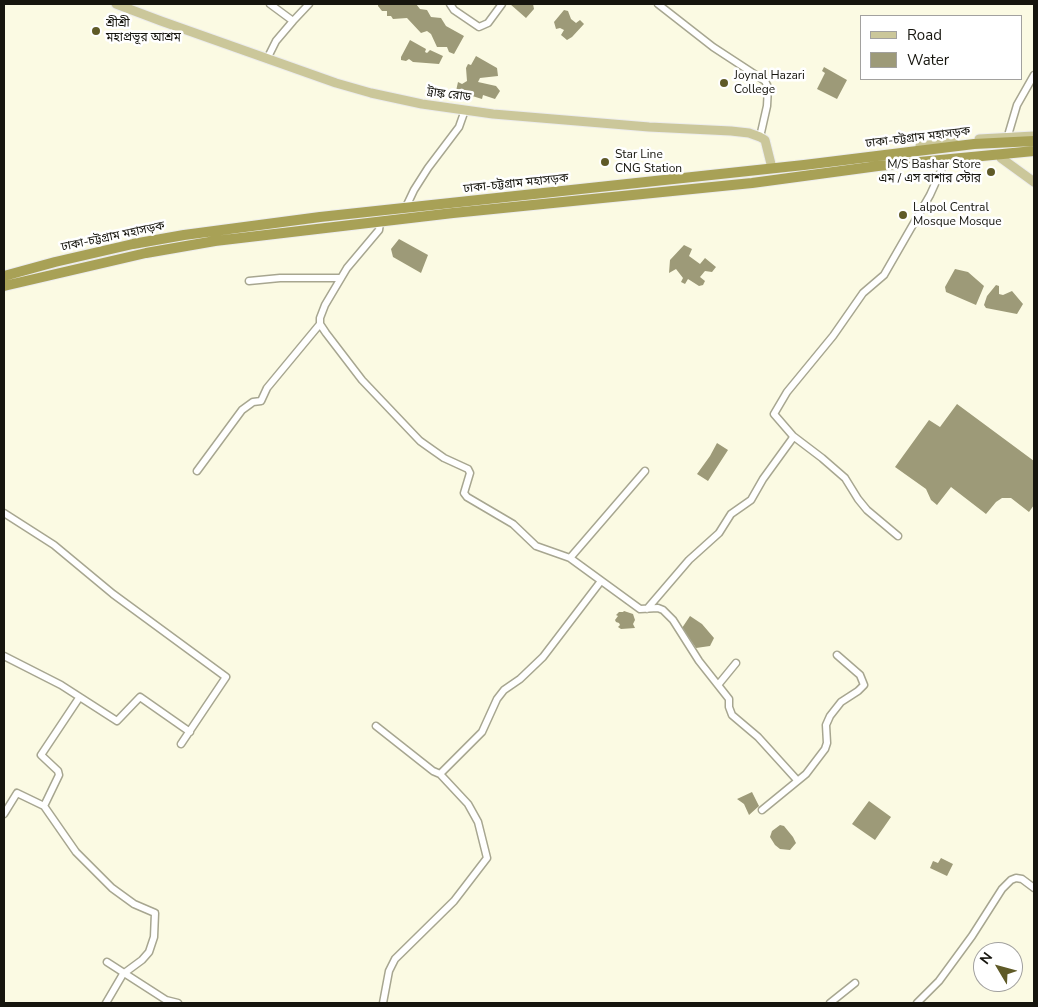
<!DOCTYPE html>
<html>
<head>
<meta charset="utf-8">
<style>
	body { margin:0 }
	#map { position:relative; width:1038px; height:1007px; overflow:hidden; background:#fbfae3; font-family:"Nunito Sans",sans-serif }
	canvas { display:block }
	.frame { position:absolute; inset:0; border:5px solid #16150e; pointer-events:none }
	.legend { position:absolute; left:860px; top:15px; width:162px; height:65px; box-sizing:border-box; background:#fff; border:1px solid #a2a19f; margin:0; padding:6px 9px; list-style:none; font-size:15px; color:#16150e }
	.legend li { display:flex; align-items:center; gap:10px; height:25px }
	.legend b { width:25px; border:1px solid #a2a19f }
	.north { position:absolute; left:973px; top:942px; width:50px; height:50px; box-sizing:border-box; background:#fff; border:1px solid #a2a19f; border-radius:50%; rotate:307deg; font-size:14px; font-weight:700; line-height:20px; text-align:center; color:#16150e }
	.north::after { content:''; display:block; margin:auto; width:18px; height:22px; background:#5f5a27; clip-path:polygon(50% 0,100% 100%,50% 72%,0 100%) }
</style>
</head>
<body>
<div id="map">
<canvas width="1038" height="1007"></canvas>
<div class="frame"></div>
<ul class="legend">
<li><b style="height:6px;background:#cbc79a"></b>Road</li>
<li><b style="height:14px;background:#9d9a78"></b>Water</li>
</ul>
<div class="north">N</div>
</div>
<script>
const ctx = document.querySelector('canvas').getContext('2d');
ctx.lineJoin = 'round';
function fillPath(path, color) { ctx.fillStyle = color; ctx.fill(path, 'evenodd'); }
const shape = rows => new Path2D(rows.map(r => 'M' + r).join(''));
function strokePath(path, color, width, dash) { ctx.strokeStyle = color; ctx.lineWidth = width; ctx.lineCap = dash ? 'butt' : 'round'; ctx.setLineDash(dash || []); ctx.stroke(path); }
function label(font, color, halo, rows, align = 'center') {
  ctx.font = font + ' "Nunito Sans","Noto Sans Bengali",sans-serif'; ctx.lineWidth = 5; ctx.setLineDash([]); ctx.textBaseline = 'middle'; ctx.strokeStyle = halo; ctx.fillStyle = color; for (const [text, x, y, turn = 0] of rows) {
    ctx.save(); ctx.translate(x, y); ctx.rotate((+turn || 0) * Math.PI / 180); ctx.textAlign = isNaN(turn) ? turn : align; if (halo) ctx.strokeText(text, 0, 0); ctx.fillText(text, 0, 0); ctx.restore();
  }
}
fillPath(shape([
	[378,4,416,4,420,9,427,10,431,17,441,18,446,26,464,36,454,54,449,52,447,47,437,47,431,34,427,31,421,33,407,18,393,19,391,16,387,16,387,11,382,11,378,6],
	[510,4,533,4,534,9,526,18],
	[564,10,568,11,571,19,576,23,580,20,584,24,572,37,567,40,561,35,564,30,560,28,556,29,554,22],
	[410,40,426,49,425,52,427,53,430,50,443,56,439,64,413,62,409,59,406,61,401,60,401,57],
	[476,56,497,68,498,76,480,78,478,82,496,86,500,91,495,99,483,95,482,99,456,91,458,82,462,84,467,81,466,68,468,64,471,65],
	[824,67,847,80,837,99,817,89,825,73,822,71],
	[399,239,428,255,421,273,393,257,391,249],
	[684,245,692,249,689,256,700,264,705,258,716,267,712,272,705,271,700,277,705,281,703,285,699,286,688,279,685,284,681,282,683,278,676,269,669,273,670,260],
	[955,269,968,272,984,286,976,305,946,292,945,287],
	[996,285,999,286,999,294,1003,295,1012,291,1023,304,1017,314,986,308,984,305,987,296],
	[957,404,1034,461,1034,505,1029,512,1011,498,1002,498,996,502,986,514,951,487,937,505,931,500,926,489,895,467,929,420,940,427],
	[717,443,728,450,708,481,697,474,710,456],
	[624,611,633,614,635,620,633,624,635,628,621,629,618,627,620,625,619,623,616,622,615,620,618,616,616,615,619,612,623,612],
	[690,616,702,624,714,638,710,646,696,648,682,628],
	[752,792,759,806,749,815,744,804,737,799],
	[869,801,891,817,875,840,852,824],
	[780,825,784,826,793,837,796,843,790,850,780,849,775,845,770,837,772,831],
	[941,858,953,864,947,876,930,868,933,861,938,863]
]), '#9d9a78');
const minor = shape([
	[450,4,454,10,479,27,488,23,502,4],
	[658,4,713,47,765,81,768,87,767,106,760,137],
	[293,21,309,4],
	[267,59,276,41,293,21,270,4],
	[1009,137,1009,132,1017,105,1034,75],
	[405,209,414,190,428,168,459,127,465,110],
	[380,223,379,230,347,268,325,305,320,318,320,324,326,333,362,380,420,441,444,458,468,469,470,473,464,493,467,497,513,524,536,546,570,558,640,609,658,608,663,610,673,620,699,661,729,699,729,707,732,715,758,737,797,780],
	[249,281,280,278,341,278],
	[793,436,822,458,845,478,858,499,867,510,898,536],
	[197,471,242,410,253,402,261,401,267,388,320,324],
	[4,513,54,545,113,594,226,677,181,744],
	[570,558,645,471],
	[647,609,689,560,719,533,731,514,751,500,763,479,792,439,793,436,774,414,787,392,833,336,863,293,884,275,930,195,944,164],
	[4,656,61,685,117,721,140,697,190,732],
	[718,685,736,663],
	[376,726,433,771,440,774,468,804,478,822,487,858,454,901,395,959,389,971,383,1003],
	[440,774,482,732,497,699,504,690,520,679,543,657,601,581],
	[44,806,59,775,58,771,41,755,79,698],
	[762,810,806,774,825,749,827,743,826,725,830,716,841,702,858,691,864,685,860,675,837,655],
	[4,814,17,793,44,806,76,852,112,888,134,904,155,913,154,937,149,952,142,960,123,974,106,1003],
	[107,962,166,1000,178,1003],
	[830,1003,855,983],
	[917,1003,939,981,972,936,1002,889,1011,880,1016,878,1022,879,1034,888]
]);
const major = shape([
	[116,4,161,21,336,83,371,93,422,104,493,114,649,127,731,131,749,133,760,137,765,140,772,168],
	[979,139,1034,136],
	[920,146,954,142],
	[1001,158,1034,182]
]);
const highway = shape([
	[4,276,55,262,133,244,184,235,320,217,804,165,974,144,1034,141],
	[4,286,146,253,215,241,453,213,752,183,878,166,1034,151]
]);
strokePath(minor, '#a7a690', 9);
strokePath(major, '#ececec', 11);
strokePath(highway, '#ececec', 12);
strokePath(minor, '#fff', 6);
strokePath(major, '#cbc79a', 9);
strokePath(highway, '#a8a156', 10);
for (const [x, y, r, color] of [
	[96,31,5,"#5f5a27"],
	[724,83,5,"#5f5a27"],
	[605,162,5,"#5f5a27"],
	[991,172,5,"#5f5a27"],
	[903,215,5,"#5f5a27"]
]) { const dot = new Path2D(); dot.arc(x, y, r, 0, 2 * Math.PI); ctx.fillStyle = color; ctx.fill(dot); strokePath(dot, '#fff', 2); }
label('12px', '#16150e', '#fff', [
	["শ্রীশ্রী",106,24],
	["মহাপ্রভূর আশ্রম",106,38],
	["Joynal Hazari",734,76],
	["College",734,90],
	["Star Line",615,155],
	["CNG Station",615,169],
	["M/S Bashar Store",981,165,"right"],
	["এম / এস বাশার স্টোর",981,179,"right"],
	["Lalpol Central",913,208],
	["Mosque Mosque",913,222]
], 'left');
label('12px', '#16150e', '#fff', [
	["ট্রাঙ্ক রোড",449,95,8],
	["ঢাকা-চট্টগ্রাম মহাসড়ক",918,138,-7],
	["ঢাকা-চট্টগ্রাম মহাসড়ক",516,184,-6],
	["ঢাকা-চট্টগ্রাম মহাসড়ক",113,237,-12]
]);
</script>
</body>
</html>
